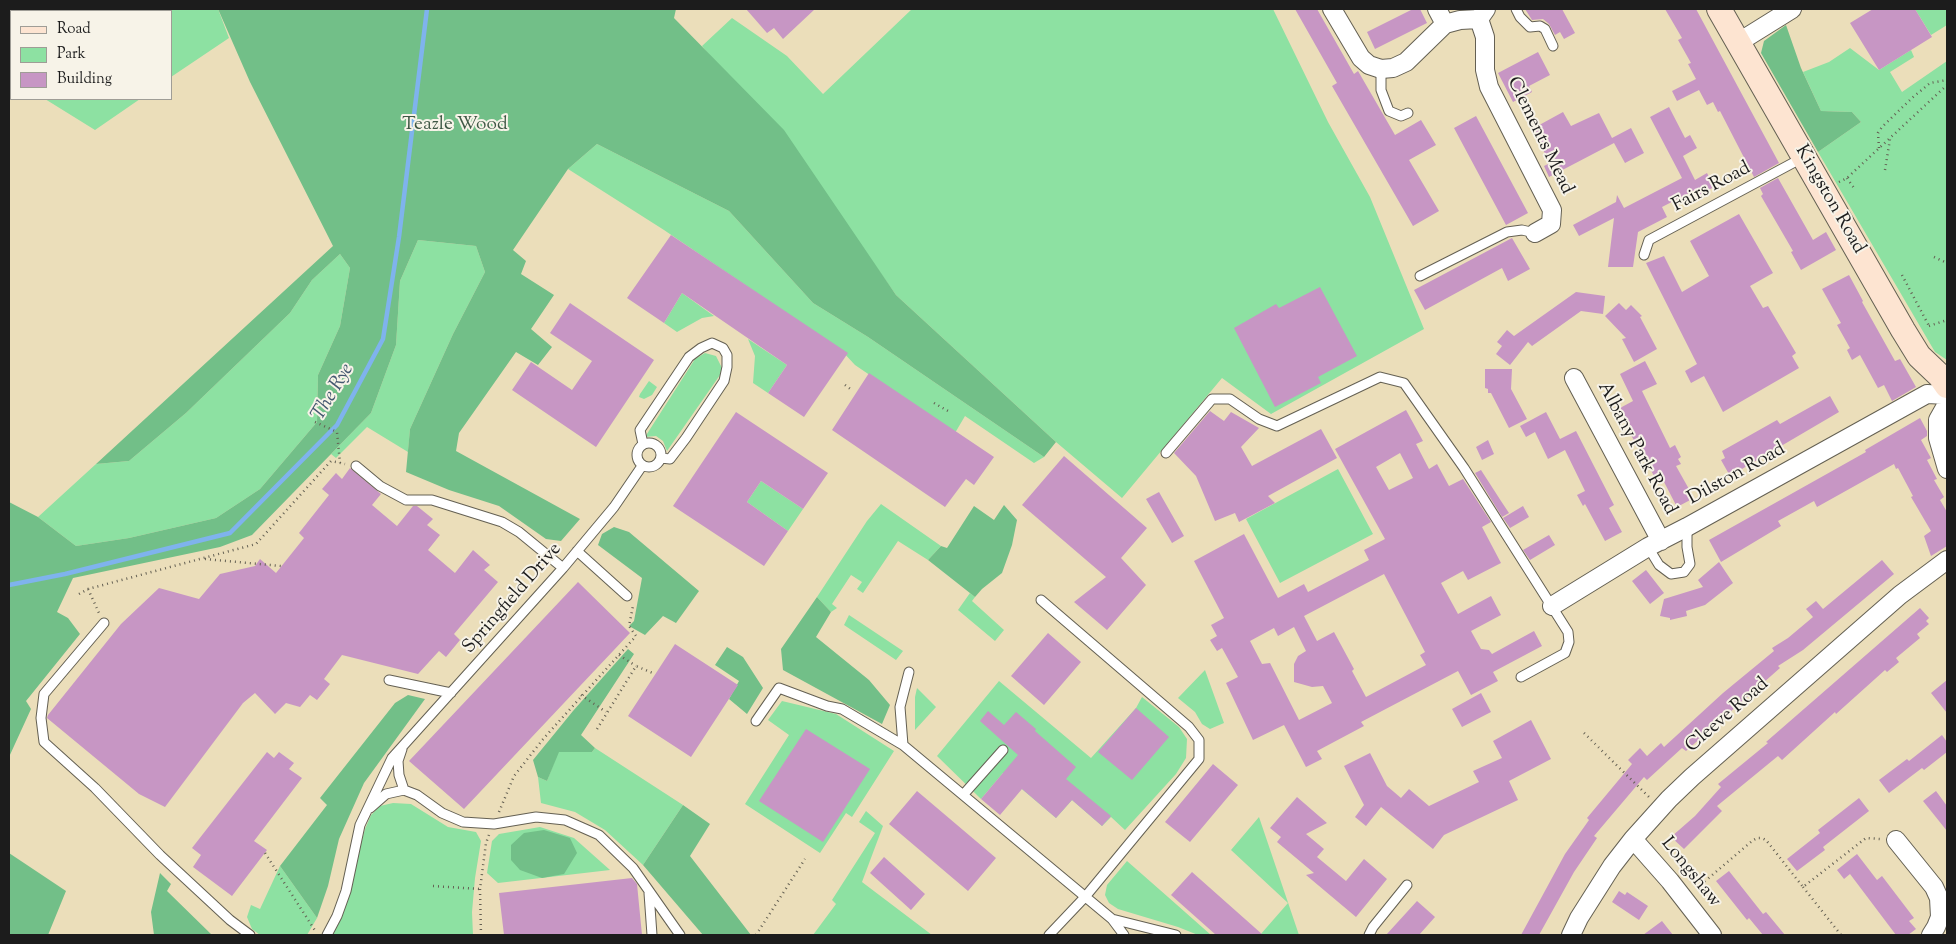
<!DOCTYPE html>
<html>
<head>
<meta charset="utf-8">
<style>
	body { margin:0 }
	#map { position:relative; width:1956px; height:944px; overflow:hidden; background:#ebdeba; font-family:"Sorts Mill Goudy",serif }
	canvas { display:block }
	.frame { position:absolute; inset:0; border:10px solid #1c1c1c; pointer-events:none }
	.legend { position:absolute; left:10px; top:10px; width:162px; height:90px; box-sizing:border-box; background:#f7f3e8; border:1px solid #9f9d96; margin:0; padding:6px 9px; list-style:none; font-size:15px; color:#1c1c1c }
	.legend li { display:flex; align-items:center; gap:10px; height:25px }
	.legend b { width:25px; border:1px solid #9f9d96 }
</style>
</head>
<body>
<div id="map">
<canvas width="1956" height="944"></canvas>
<div class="frame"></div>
<ul class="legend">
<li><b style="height:6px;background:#fde4d1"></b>Road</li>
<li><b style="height:14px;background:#8de1a2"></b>Park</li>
<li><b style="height:14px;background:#c796c4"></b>Building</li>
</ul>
</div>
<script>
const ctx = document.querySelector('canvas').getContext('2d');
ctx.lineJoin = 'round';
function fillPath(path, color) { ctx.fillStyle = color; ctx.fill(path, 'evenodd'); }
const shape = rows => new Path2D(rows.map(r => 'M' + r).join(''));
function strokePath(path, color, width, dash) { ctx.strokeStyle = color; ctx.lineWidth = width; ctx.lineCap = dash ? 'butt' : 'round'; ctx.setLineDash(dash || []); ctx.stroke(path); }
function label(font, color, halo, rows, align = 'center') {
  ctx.font = font + ' "Sorts Mill Goudy",serif'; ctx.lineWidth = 4; ctx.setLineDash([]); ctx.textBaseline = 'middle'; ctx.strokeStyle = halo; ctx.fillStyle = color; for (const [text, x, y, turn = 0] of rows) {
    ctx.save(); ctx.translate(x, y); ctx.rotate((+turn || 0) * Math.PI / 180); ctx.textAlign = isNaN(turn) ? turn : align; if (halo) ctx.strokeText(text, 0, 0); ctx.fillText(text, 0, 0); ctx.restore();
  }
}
fillPath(shape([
	[9,9,218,9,229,38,171,77,171,11,11,11,11,77,9,76],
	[912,9,1273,9,1328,122,1370,197,1424,329,1271,414,1222,378,1122,498,1056,442,896,295,860,244,702,46,732,18,787,56,823,94],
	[1915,9,1947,9,1947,25,1931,35],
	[1850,48,1879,70,1911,50,1914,57,1890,72,1902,92,1947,61,1947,360,1935,352,1818,152,1861,122,1852,112,1821,111,1803,72,1829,62],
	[45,99,140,99,95,130],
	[597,144,729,211,813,303,868,337,1044,457,1034,463,965,416,955,433,855,365,842,351,664,230,568,169],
	[418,240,476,246,485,272,453,334,410,429,408,452,367,427,336,458,331,454,371,413,396,345,400,281],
	[340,254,350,268,340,326,318,375,317,422,260,489,216,518,129,538,76,546,38,517,96,464,129,461,186,413,290,313,312,280],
	[682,293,714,316,702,318,677,332,664,323],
	[748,339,787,365,768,393,753,383,755,356],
	[705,353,716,356,722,368,720,375,667,451,663,441,656,436,645,437,695,359],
	[649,381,657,387,652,395,644,399,639,397,640,394],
	[1338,469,1373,534,1280,583,1246,519],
	[761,481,803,509,788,531,747,502],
	[881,504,941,546,928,560,898,541,863,593,857,589,862,582,851,575,832,604,837,608,831,612,817,597,867,521],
	[970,593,975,597,972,601,1004,630,995,641,958,610],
	[849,615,903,651,896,660,844,625],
	[1205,670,1224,723,1210,729,1202,724,1195,712,1178,698],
	[999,681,1091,758,1136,708,1142,697,1179,727,1187,739,1186,758,1176,774,1125,830,1111,817,1102,826,1072,800,1056,818,1003,773,981,799,937,756],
	[917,688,936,707,915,730,915,697],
	[782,701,836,714,894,751,852,817,846,813,820,853,745,804,789,735,768,720],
	[595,748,683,805,643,865,605,830,575,812,541,803,538,777,547,781,558,752,592,752],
	[393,803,411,804,448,827,476,832,481,841,475,878,472,912,473,935,333,935,343,911,365,829,371,815,380,806],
	[866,811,883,826,862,882,932,935,813,935,836,904,832,900,875,833,859,822],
	[1259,817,1299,935,1260,935,1288,903,1231,850],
	[540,827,574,838,610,870,498,883,487,873,492,841,499,834],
	[1127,861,1168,897,1211,935,1198,935,1178,927,1118,909,1109,903,1105,895,1107,885],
	[280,866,317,918,307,935,260,935,252,929,247,917,251,905,260,909]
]), '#8de1a2');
fillPath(shape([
	[218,9,676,9,674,18,784,130,896,295,1056,442,1044,457,868,337,813,303,729,211,597,144,568,169,513,250,526,261,521,274,554,295,531,329,552,347,538,365,516,352,459,433,456,451,580,519,561,541,546,539,499,506,449,490,406,472,410,429,453,334,485,272,476,246,418,240,400,281,396,345,371,413,252,535,220,547,73,578,57,612,68,618,80,634,26,701,31,709,9,757,9,502,38,517,76,546,129,538,216,518,260,489,317,422,318,375,340,326,350,268,340,254,312,280,290,313,186,413,129,461,96,464,333,246,250,82],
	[1786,25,1801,68,1821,111,1852,112,1861,122,1818,152,1761,53,1764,41],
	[1004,505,1017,520,1012,545,1002,573,982,589,975,597,928,560,941,546,947,548,974,506,994,520],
	[614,527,629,532,699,591,676,623,663,616,645,635,629,626,634,621,642,578,598,545,602,534],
	[817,597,831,612,816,637,869,680,890,705,882,724,783,670,781,649],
	[727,647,743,657,763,688,747,714,729,699,739,681,715,665],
	[628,649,634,654,581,735,595,748,592,752,559,752,547,781,538,777,533,760,573,711],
	[408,695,425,699,364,783,339,839,328,886,317,918,280,866,327,805,320,798,395,703],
	[683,805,710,824,690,856,751,935,703,935,643,865],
	[544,830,570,838,577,853,564,874,542,878,520,870,511,860,511,845,524,833],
	[9,853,66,891,48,935,9,935],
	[160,873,171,884,167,891,212,935,154,935,151,912]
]), '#72bf88');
strokePath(shape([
	[9,585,65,574,230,533,337,425,383,339,399,237,427,9]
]), '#7fb3ed', 4.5);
fillPath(shape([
	[746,9,815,9,783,39,774,28,767,33],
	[1295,9,1317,9,1354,74,1358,71,1395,135,1421,120,1436,145,1409,160,1439,211,1413,226,1332,86,1337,83],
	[1413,9,1420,9,1427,23,1375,49,1367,32],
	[1525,9,1562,9,1575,33,1564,39,1560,32,1555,35,1549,24,1543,19,1532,20],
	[1665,9,1696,9,1779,163,1754,177,1720,111,1718,112,1713,102,1707,105,1699,90,1677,101,1672,91,1696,79,1688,64,1691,63,1678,40,1682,38],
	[1873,9,1915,9,1932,37,1879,70,1850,23],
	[1538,52,1550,75,1529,86,1532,92,1513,102,1498,73],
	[1669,107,1685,138,1690,135,1697,148,1683,156,1695,180,1707,173,1714,187,1696,197,1693,191,1662,207,1667,217,1638,232,1633,267,1608,267,1614,218,1579,236,1573,225,1616,202,1617,195,1624,208,1682,178,1650,117],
	[1563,112,1571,126,1599,113,1612,138,1631,128,1644,153,1625,163,1614,143,1549,177,1544,166,1550,163,1532,129],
	[1476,116,1528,213,1506,225,1454,128],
	[1778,178,1813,240,1826,232,1836,250,1801,270,1791,252,1793,251,1761,196,1763,194,1760,188],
	[1739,214,1773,273,1750,286,1763,308,1768,306,1796,353,1792,356,1799,368,1723,412,1704,376,1691,383,1685,371,1697,364,1646,263,1664,256,1682,292,1709,276,1690,241],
	[671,235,848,353,804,417,768,393,787,365,682,293,664,323,627,298],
	[1512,238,1530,269,1508,281,1502,268,1425,310,1414,290],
	[1849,275,1863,301,1862,302,1895,361,1900,359,1916,387,1892,401,1884,385,1878,388,1860,355,1852,360,1847,350,1850,348,1837,325,1841,323,1822,289],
	[1320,287,1357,356,1318,377,1321,383,1275,407,1234,328,1276,304,1279,308],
	[1576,292,1605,296,1603,314,1581,311,1532,346,1528,342,1510,365,1496,354,1502,346,1497,342,1507,330,1514,336],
	[570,303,654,360,596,447,512,390,531,362,572,390,592,361,550,333],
	[1619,303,1626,310,1631,305,1642,316,1640,317,1657,349,1634,362,1622,339,1626,338,1605,316],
	[1645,361,1657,384,1642,391,1670,448,1675,445,1681,457,1678,459,1681,464,1676,466,1694,498,1677,507,1663,480,1658,483,1631,435,1634,434,1620,408,1633,401,1620,374],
	[1485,369,1512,369,1511,389,1527,419,1509,428,1491,393,1488,393,1488,389,1485,388],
	[869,373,994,457,974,485,966,479,945,507,832,430],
	[1830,396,1839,412,1730,476,1721,460,1725,458,1722,451,1777,420,1780,424],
	[1406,410,1423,441,1416,444,1429,469,1437,464,1449,486,1463,479,1491,522,1482,527,1501,563,1468,580,1463,571,1441,583,1458,614,1491,596,1501,615,1471,631,1481,649,1489,650,1492,654,1534,631,1542,646,1493,672,1498,681,1471,695,1458,671,1361,722,1364,726,1317,751,1322,759,1306,767,1284,725,1253,740,1226,683,1238,677,1222,648,1217,651,1210,640,1217,636,1211,625,1224,618,1194,561,1244,534,1278,598,1304,584,1308,592,1369,560,1364,550,1385,539,1335,449],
	[1400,453,1413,478,1389,490,1376,467],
	[1384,574,1425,652,1420,655,1426,665,1366,697,1352,671,1354,669,1334,632,1317,641,1304,616],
	[1294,627,1306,651,1298,656,1294,664,1294,682,1312,687,1323,686,1332,703,1299,720,1270,663,1262,664,1250,641,1274,628,1278,636],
	[1210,411,1224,421,1231,412,1259,428,1241,447,1252,466,1321,429,1337,458,1268,496,1275,503,1239,522,1235,513,1215,521,1196,476,1174,453],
	[736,412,828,473,803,509,761,481,747,502,788,531,764,566,673,506],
	[1546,412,1560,439,1576,431,1614,505,1609,508,1622,532,1605,541,1585,504,1583,506,1577,495,1585,491,1565,450,1548,459,1535,432,1526,437,1520,426],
	[1920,418,1927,431,1927,436,1921,440,1931,458,1927,460,1937,479,1934,480,1944,497,1940,500,1947,512,1947,546,1931,556,1924,536,1931,531,1911,497,1913,496,1898,468,1896,469,1894,464,1817,507,1814,501,1778,521,1781,526,1721,562,1709,540,1866,452,1865,450],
	[1488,440,1494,454,1482,460,1476,447],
	[1064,456,1147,528,1121,558,1146,585,1107,630,1074,602,1106,577,1022,505],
	[350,468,381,494,372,505,397,526,413,506,417,506,433,519,427,525,440,535,428,550,455,573,473,550,490,565,484,570,498,582,454,634,460,640,446,657,439,651,418,674,342,655,324,679,330,684,317,700,310,695,300,707,286,703,275,714,255,693,243,703,165,807,139,794,47,718,48,715,121,624,159,588,199,599,220,574,255,566,260,559,276,573,304,538,299,533,329,495,322,489,336,473,342,479],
	[1481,470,1501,501,1509,513,1502,517,1475,473],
	[1159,492,1184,536,1172,543,1146,499],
	[1523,506,1529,517,1510,528,1503,518],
	[1549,535,1555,545,1530,560,1523,550],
	[1882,560,1894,574,1803,650,1778,666,1780,668,1686,751,1682,748,1647,780,1644,777,1594,836,1597,838,1574,872,1539,935,1521,935,1565,854,1589,820,1587,818,1632,764,1628,760,1640,748,1647,756,1661,743,1664,747,1723,693,1774,651,1772,648,1788,638,1813,617,1806,609,1816,601,1823,609],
	[1719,562,1733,583,1705,605,1686,611,1687,616,1670,620,1670,618,1660,616,1664,599,1703,587,1698,580],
	[1646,570,1664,593,1650,604,1632,581],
	[578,582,630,633,464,809,409,761],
	[1920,608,1929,618,1926,621,1929,624,1917,634,1920,638,1896,658,1899,662,1887,672,1885,670,1836,714,1835,712,1782,760,1778,756,1717,806,1722,811,1684,849,1671,837,1695,816,1721,787,1718,784,1768,743,1766,742],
	[1048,633,1081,662,1044,705,1011,676],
	[675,644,738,685,691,757,628,716],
	[1947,680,1947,713,1931,693],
	[1481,693,1491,712,1462,727,1452,709],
	[1136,708,1169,737,1132,780,1098,752],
	[988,711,1004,725,1016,712,1036,729,1035,731,1076,767,1066,779,1111,816,1102,826,1072,800,1056,818,1022,789,1000,815,981,799,1018,755,980,721],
	[1531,720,1551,759,1509,781,1518,800,1444,835,1433,849,1381,807,1366,826,1355,817,1364,805,1344,766,1370,753,1387,786,1401,798,1409,789,1429,806,1479,782,1473,771,1502,758,1493,741],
	[806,729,870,769,823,842,759,801],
	[1942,735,1947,742,1947,752,1924,770,1922,768,1889,793,1879,780,1907,759,1909,761],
	[267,752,274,758,279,752,294,763,289,769,302,778,254,841,267,850,232,896,193,867,201,855,192,848],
	[1213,764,1238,785,1190,842,1165,822],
	[917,791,996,858,968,891,889,824],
	[1936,791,1947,806,1947,831,1923,801],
	[1297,797,1327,823,1306,834,1324,849,1317,857,1346,881,1364,859,1387,879,1356,917,1306,875,1314,873,1277,842,1281,837,1270,828],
	[1859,798,1869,811,1823,847,1825,850,1797,871,1787,859,1820,833,1818,830],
	[1857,854,1877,880,1882,876,1914,918,1909,921,1916,929,1908,935,1896,935,1850,874,1844,879,1837,870],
	[884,857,925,894,911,910,870,873],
	[1729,871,1763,914,1766,912,1785,935,1763,935,1749,918,1747,920,1716,881],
	[1192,872,1263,935,1216,935,1171,895],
	[632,878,637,884,642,935,504,935,499,893],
	[1619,891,1625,895,1627,892,1648,906,1639,920,1612,902],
	[1417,901,1435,917,1419,935,1386,935],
	[1662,921,1673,935,1643,935]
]), '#c796c4');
const lane = shape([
	[1516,9,1520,17,1530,27,1540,26,1545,29,1553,46],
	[1381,69,1381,90,1389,111,1401,116,1408,113],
	[1644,255,1649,240,1804,157],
	[1420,276,1507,232,1522,230,1535,233],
	'637 455a12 12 0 1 1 24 0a12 12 0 1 1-24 0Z',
	[643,444,640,430,689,357,701,348,712,343,723,348,727,355,727,367,724,381,686,438,670,459,661,458],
	[1166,453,1212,399,1230,399,1259,419,1277,426,1380,377,1404,383,1464,468,1568,632,1569,642,1565,653,1521,677],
	[356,466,380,486,406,500,432,500,502,522,519,532,563,568],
	[1648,547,1659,565,1671,574,1684,572,1690,564,1687,547,1687,527],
	[577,551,627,596],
	[1041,600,1189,727,1199,740,1199,759,1085,897,1049,935],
	[104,623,44,694,41,718,44,742,95,788,160,855,230,920,250,935],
	[389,680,451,693],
	[756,721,779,688,827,706,842,709,903,745,1112,919,1124,935],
	[903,745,900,707,909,672],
	[402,749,398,761,399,775,404,790],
	[963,795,1003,750],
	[370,808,386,794,404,790,417,795,442,813,463,822,494,824,536,817,565,820,599,835,633,868,680,935],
	[649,893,652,935],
	[1112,919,1176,935],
	[327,935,337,916,346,891,360,825,392,758,563,568,614,507,642,466],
	[1369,935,1373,927,1407,885]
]);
const street = shape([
	[1332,9,1361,58,1369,65,1381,69,1393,68,1406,62,1445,24,1460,20,1479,19],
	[1437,9,1445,24],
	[1486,9,1479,19,1485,37,1485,70,1489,87,1552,210,1551,224,1535,233],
	[1739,42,1792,9],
	[1574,378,1661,541],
	[1947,404,1938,420,1938,438,1947,469],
	[1552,606,1648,547,1687,527,1927,394,1947,395],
	[1633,839,1670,881,1712,935],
	[1896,840,1934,887,1939,898,1940,917,1936,927,1931,935],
	[1571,935,1579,918,1612,866,1633,839,1669,799,1692,777,1900,595,1947,560]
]);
const secondary = shape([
	[1719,9,1903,330,1919,356,1940,376,1947,386]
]);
strokePath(lane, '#646053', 11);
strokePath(street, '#646053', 20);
strokePath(secondary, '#646053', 26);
strokePath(shape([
	[1879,148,1878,133,1882,127,1912,98,1930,83,1947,80],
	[1885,170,1890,139],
	[1847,178,1854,188],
	[1839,182,1847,178,1947,85],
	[1934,257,1947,263],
	[1902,275,1929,326],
	[1929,326,1947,320],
	[845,385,853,391],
	[934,403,948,411],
	[315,422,337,432,340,463],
	[205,559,281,566],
	[88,589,99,613],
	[79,594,88,589,256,544,331,461,345,464],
	[619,655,636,666],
	[581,695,606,712],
	[597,729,636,666,655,674],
	[1584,733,1649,797],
	[499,812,514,776,544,738,636,636,629,626,633,606],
	[265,853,316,932],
	[433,886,480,889],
	[1803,887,1841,935],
	[1697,888,1752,841,1757,838,1762,838,1766,840,1803,887,1866,838,1880,839],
	[481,935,480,889,486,843,489,835],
	[756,935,805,859]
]), '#646053', 2.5, [1, 4]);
strokePath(lane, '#fff', 9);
strokePath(street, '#fff', 18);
strokePath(secondary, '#fde4d1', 24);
label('19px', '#3e5744', '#f7f3e8', [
	["Teazle Wood",455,126]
]);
label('19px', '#1c1c1c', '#f7f3e8', [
	["Clements Mead",1539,136,64],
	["Fairs Road",1712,188,-28],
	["Kingston Road",1829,200,60],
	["Albany Park Road",1636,449,62],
	["Dilston Road",1737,475,-29],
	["Springfield Drive",513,599,-49],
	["Cleeve Road",1728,716,-41],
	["Longshaw",1690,873,51]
]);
label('italic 20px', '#445870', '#f7f3e8', [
	["The Rye",334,393,-59]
]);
</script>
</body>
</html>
